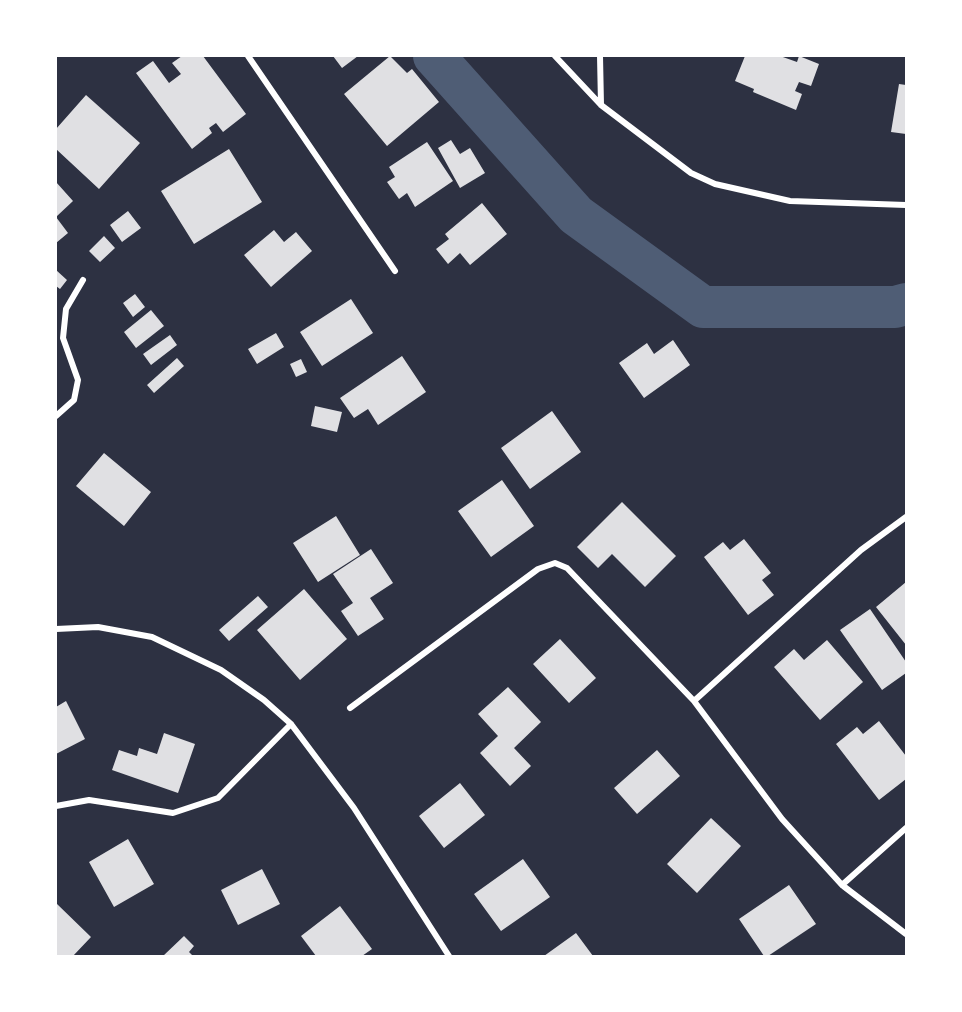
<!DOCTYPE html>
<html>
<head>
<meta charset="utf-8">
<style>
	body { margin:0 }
	#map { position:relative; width:962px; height:1012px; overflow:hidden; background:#2d3142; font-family:"Source Sans 3",sans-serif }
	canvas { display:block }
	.frame { position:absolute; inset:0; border:57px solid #fff; pointer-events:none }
</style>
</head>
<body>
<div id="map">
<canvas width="962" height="1012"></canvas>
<div class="frame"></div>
</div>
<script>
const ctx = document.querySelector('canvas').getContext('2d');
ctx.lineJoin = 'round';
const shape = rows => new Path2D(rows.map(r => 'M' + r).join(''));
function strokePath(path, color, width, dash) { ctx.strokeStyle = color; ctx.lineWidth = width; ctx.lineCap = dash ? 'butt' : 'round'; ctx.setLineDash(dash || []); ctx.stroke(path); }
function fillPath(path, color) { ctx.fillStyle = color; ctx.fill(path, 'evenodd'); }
strokePath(shape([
	[434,56,576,215,703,307,895,307,906,304]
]), '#4f5d75', 42);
fillPath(shape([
	[182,56,203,56,246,114,223,132,216,123,209,128,212,133,192,149,136,73,153,61,169,83,181,74,172,63],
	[333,56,358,56,342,68],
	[390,56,407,73,412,69,439,102,387,146,344,94],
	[745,56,780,56,797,62,799,56,819,64,811,86,799,82,795,91,802,94,796,110,753,92,754,89,735,81],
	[899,84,906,85,906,134,891,132],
	[86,95,140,143,99,189,56,149,56,129],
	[451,140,460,154,470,148,485,173,460,188,438,148],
	[427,142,453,181,415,207,407,193,399,199,387,182,395,177,389,167],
	[229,149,262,202,194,244,161,191],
	[56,182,73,201,56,217,68,233,56,243],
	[482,203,507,234,470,265,460,253,448,264,436,249,449,239,445,234],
	[128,211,141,228,122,242,110,225],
	[274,230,284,242,296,232,312,251,271,287,244,255],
	[104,236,115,248,100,262,89,251],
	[56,270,67,280,60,289,56,286],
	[135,294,145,307,133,317,123,303],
	[351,299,373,333,322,366,300,332],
	[151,310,164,326,136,348,124,332],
	[276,333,284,347,257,364,248,349],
	[170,335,177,345,151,365,143,354],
	[673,340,690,365,644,398,619,363,647,343,654,354],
	[402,356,426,392,378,425,368,409,354,418,340,398],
	[177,358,184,366,154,393,147,385],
	[301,359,307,372,296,377,290,364],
	[315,406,342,412,337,432,311,426],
	[552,411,581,452,530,489,501,448],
	[104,453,151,492,124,526,76,486],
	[502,480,534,526,491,557,458,511],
	[622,502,676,556,645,587,612,554,598,568,577,547],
	[336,516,360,555,318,582,293,543],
	[744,539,771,573,762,580,774,595,748,615,704,557,723,542,730,550],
	[371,549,393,583,370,598,384,619,358,636,341,611,353,603,333,574],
	[906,582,906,645,876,607],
	[304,589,347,639,300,680,257,630],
	[258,596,268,607,229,641,219,630],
	[870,609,906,662,906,673,882,690,840,630],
	[560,639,596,678,569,703,533,664],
	[827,640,863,682,820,720,774,667,794,649,804,660],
	[508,687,541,722,514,748,531,766,510,786,480,753,498,736,478,714],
	[66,701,85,739,56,754,56,707],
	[879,721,906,756,906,779,879,800,836,744,857,727,863,734],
	[164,733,195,744,178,793,112,770,119,750,137,756,139,748,157,754],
	[657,750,680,776,637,814,614,788],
	[460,783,485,815,444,848,419,816],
	[711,818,741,846,697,893,667,864],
	[128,839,154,884,114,907,89,862],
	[523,859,550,897,501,931,474,894],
	[262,869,280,904,238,925,221,890],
	[789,885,816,924,768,956,764,956,739,919],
	[56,903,91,937,73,956,56,956],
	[340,906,372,949,362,956,316,956,301,936],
	[576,933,593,956,544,956],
	[184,936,194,946,189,952,193,956,163,956]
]), '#e0e0e3');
strokePath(shape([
	[248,56,395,271],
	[555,56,601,105,691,173,715,184,790,201,906,205],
	[600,56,601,105],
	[56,416,74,400,78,380,63,338,66,309,83,280],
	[56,629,98,627,152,637,221,670,264,700,291,724,354,808,449,956],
	[694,701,861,550,906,517],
	[350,708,538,569,555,563,567,568,694,701,782,819,842,885,906,934],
	[56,806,89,800,173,813,218,798,291,724],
	[842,885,906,828]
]), '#fff', 6);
</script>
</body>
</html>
